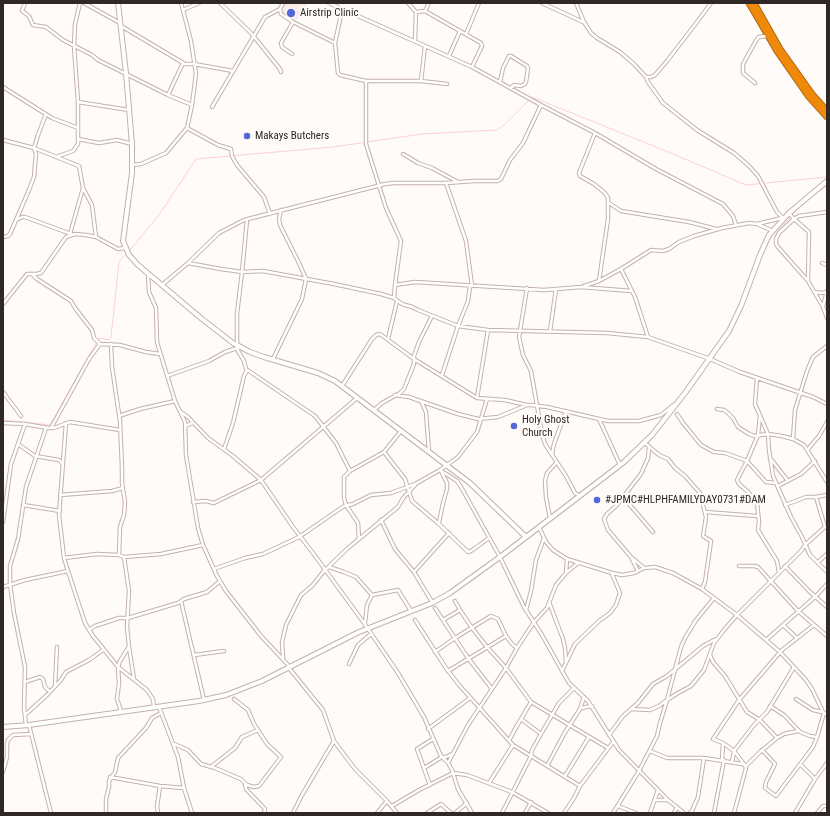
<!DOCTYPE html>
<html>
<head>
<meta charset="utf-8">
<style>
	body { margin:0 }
	#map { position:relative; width:830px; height:816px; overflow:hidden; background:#fffbf9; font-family:"Roboto Condensed",sans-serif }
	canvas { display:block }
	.frame { position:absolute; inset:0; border:4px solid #2f2826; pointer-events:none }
</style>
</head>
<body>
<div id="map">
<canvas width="830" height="816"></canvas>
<div class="frame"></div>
</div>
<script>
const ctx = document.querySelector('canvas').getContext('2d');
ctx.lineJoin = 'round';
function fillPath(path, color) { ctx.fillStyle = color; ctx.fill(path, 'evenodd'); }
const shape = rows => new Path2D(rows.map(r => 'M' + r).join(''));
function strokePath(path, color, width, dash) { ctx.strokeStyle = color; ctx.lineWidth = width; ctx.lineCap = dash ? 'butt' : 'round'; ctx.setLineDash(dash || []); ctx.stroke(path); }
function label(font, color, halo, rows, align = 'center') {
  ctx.font = font + ' "Roboto Condensed",sans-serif'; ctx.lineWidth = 4; ctx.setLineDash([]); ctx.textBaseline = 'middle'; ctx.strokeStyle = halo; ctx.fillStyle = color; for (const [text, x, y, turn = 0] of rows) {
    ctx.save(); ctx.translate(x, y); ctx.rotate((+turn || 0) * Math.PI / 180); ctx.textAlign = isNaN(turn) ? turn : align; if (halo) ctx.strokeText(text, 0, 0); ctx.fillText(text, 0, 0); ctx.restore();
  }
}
fillPath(shape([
	[283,3,308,3,295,23,281,14,280,12]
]), '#fcebe6');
strokePath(shape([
	[816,193,827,186],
	[775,235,799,207],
	[130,250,159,215,196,159,333,147,422,134,497,130,504,125,532,97,666,151,746,185,827,177],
	[3,420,50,425,99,338,109,340,111,337,119,262,126,254]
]), '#fdcce5', 1);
const street = shape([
	[25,3,22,11,29,16,33,25,46,27,63,40,92,55,98,60,168,95,192,105],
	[84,3,120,23],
	[220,3,251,33,280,69,281,72],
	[329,3,472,67,541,105,595,133,656,169,723,204,733,216,736,225],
	[408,3,416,12,415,41],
	[542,3,583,22],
	[576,3,584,22,591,33,597,38,620,52,634,64,646,77,648,82,663,103,697,130,734,153,748,165,758,176,777,212,783,218],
	[280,9,281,14,293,22,335,43],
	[183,10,199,3],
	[342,10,335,43,338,73,340,75,366,81,421,81,447,84],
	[425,11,429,3],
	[416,12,425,11,481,43,482,46,472,67],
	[121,26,185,64,194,64,233,71],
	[466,34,479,3],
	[292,54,282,47,281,43,293,22],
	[449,56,460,31],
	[647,77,651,77,655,75,667,61,697,22,711,3],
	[366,81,366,144,386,208,401,241,395,285],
	[421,81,425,46],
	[500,82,503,68,509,56,511,56,527,66,528,68,526,82,525,84,521,86,514,85,511,88],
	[755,83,743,73,743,64,757,39,759,37,767,36],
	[3,87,52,118,78,128],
	[168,95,183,63],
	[78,102,129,110],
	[212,107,265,17,280,9,283,3],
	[187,128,218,145,231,149,232,156,237,165,264,197,270,214],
	[595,133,579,173,580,176,594,184,605,193,608,198,608,219,599,281],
	[78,139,99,143,117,140,132,144],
	[3,140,34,148,79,166,83,188,92,205,96,237],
	[403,154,418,163,432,168,458,182],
	[56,157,73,151,78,144,78,102,74,46,75,24,80,3],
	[132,165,141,164,166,153,187,128,192,105,196,74,191,41,183,10,181,3],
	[446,183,466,241,472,286],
	[609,203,621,211,689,222,716,229],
	[789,213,794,219,779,233,776,239,776,244,778,247,808,281,823,307,827,318],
	[16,220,22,217,25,217,71,234],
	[247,220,242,272,237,314,237,343,238,351,244,361,246,369,315,416,336,443,350,471,384,452,401,431],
	[757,224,782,218],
	[70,234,83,188],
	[3,237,8,236,10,234,29,190,34,177,35,165,36,154,34,148,38,135,46,114],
	[188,263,221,269,242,272,263,271,334,284,381,294,394,298,402,304,412,307,418,310,458,326,488,330,607,333,648,337,710,359,740,372,813,397,827,404],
	[822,263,827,265],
	[621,269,635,297,648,337],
	[148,273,149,292,156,308,157,342,159,349,175,401,185,422,186,455,198,528,203,545,217,576,226,591,261,636,290,667],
	[32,274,37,279,71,301,75,308,92,330,94,338,100,344],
	[808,281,809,232,794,219,799,216,827,212],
	[162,285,188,263,219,233,244,220,385,184,394,183,446,183,474,181,498,181,501,179,510,160,523,143,541,105],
	[584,286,599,281,621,269,651,250,663,251,669,249,679,242,694,236,722,228,749,223,757,224,773,231],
	[527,288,519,337,523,355,531,371,542,434,545,444,566,476,575,493,580,496],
	[815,292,821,293,827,292],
	[394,298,395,285,415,282,544,290,581,287,632,291],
	[3,304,27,274,36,274,41,273,66,237,75,234,86,235,96,237,118,249,125,248],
	[823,306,827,291],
	[550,331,556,289],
	[388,339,397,301],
	[111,344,112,367,120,421,122,468,122,483,125,502,124,515,120,527,119,555,124,557,161,554,203,545],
	[273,359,302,299,306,279,299,263,280,225,279,219,281,210],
	[442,375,458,326,468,301,470,286],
	[167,376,209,361,225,352,237,348],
	[757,378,755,404,768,434,769,450,773,476,791,517,802,537,810,555,827,572],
	[342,386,372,339,376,335,380,334,414,359,477,398,505,400,527,405],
	[3,392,21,416],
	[395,395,409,397,458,414,478,419,498,417,527,405,531,405,547,407,608,421,639,421,661,415,675,404],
	[477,398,488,330],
	[421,401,426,412,429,452],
	[717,409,724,410,728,413,733,418,738,427,749,434,754,436,768,434,782,436,793,439,804,445,827,482],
	[374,410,382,403,400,393,404,389,414,364,414,356,419,342,432,316],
	[181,412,188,417,208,438,233,456,261,480,293,527,313,553,364,623,398,673,424,717,441,756,448,763,468,725,506,668,517,648,534,622,547,608,556,585,566,573,578,563],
	[677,414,683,423,701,445,714,452,725,453,747,461,766,482,776,483],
	[119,416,140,409,175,401],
	[760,416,758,435,747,461,737,480,739,484,747,491,757,502,759,522,758,530,777,561,779,572],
	[599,419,620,465],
	[3,423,25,424,48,428,54,428,70,422,120,430],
	[66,423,59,515,64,558,68,571],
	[185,426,193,423],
	[51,428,89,359,100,344,120,345,146,352,160,354],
	[793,439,795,410,807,371,813,357,827,346],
	[645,443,659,455,668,459,675,468,685,476,700,493,706,517,703,536,711,541,705,582,702,589],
	[18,444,35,456,59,460,62,463],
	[224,449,233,423,244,376,247,370],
	[808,449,819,436,827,422],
	[384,452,405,479,412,501,439,524,468,552,471,551,489,538],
	[552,454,554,444,566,411],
	[770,458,788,481],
	[440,470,457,481,461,487,500,557,524,607,542,635,569,683,588,701,619,750,668,800,684,813],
	[350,471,344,477,344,498,346,505,358,523,359,539],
	[778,486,801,474,815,461],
	[60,495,112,491,123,488],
	[623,497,653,532],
	[193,502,206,501,214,503,261,480,357,398],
	[23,505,60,511],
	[785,505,806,497,816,497,827,495],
	[705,512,757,516],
	[550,518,546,497,545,481,547,473,557,462],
	[381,520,395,549,414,572,432,602],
	[3,522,11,464,25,424],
	[439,523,443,503,447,489,447,483,441,471],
	[539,527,546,542,553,550,567,559,612,573,622,575,634,573,644,568,655,567,673,573,702,589,737,615,780,652,806,680,812,689,823,712,827,715],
	[124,557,129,591,127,627,129,647,134,679],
	[631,557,644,568],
	[64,558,97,554,119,555],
	[818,562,827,554],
	[739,566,754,566,758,567,798,611,827,636],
	[785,566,809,591,827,607],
	[329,567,344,572,356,577,372,595,398,590,411,611],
	[214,569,245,558,263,554,299,537,344,506,353,504,371,495,391,493,415,484],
	[638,571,631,557,608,530,604,519,607,514,616,506,641,474,648,458,649,447],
	[414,572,449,533],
	[566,573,567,559],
	[3,587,25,580,68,571,85,623,93,636,118,667,147,690,153,699,154,707],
	[181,601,204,700],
	[455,601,460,610,472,628,487,647,506,668,531,702,608,748],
	[549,602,563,639,565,648,566,662],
	[435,608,468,658,492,689],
	[526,610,531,591,536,560,544,538],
	[415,620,446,668,459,685,513,745,580,786],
	[443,620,460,610],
	[365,623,367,605,372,595],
	[783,625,797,638],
	[89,630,95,626,119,618,128,618,178,603,184,599,207,592,220,581],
	[766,640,816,596,827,584],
	[435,652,455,638,491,616,498,619,506,636,512,644,517,648],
	[194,655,224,651],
	[710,655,713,662,725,676,747,712,760,720,777,738],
	[283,658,282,642,286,625,301,595,312,586,323,572,348,548,398,507,403,498,417,483,440,470,458,457,477,432,487,399],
	[349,664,358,645,371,634],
	[289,668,323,710,334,741,302,795,293,813],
	[448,671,506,636],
	[562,671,575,644,599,621,610,613,616,605,620,593,612,574],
	[25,682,40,677,43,679,45,687,50,692],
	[55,686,57,647],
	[796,699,813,710,822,712],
	[770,706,784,715,800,732,810,736,817,737],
	[159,707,178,757,184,788,192,813],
	[581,708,592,706],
	[631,709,650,710,659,706,667,700,681,647,685,638,696,620,714,598],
	[121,711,117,699,119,683,118,667,120,661,128,648],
	[25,715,47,695,61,680,66,672,89,660,103,650],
	[521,719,541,734],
	[26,725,24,708,25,667,14,613,10,584,10,566,18,539,26,487,46,428],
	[29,725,51,813],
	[428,729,470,698],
	[609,735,623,716,638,703,653,684,667,676,703,646,716,639],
	[334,741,355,769,387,801,397,813],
	[509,741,514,731,531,702],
	[174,744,188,750,201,764,215,768,236,777,241,779,247,785,254,787,259,786,281,757,267,744,254,724,248,710,234,699],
	[762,750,775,764,766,782,765,788,776,796,813,747,817,737,824,713],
	[650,751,667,758,704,758,742,764,745,765,746,768,734,813],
	[722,760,723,743],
	[732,762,734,751,754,725,767,712,794,667],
	[448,763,452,770,458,789,472,813],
	[744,764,734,751,723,743,713,739,739,700,782,650,814,625],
	[800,764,815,779],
	[212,766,235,748,242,737,258,730],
	[547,766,564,734,580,709,584,697],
	[746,766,760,752,777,738,784,734,798,731],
	[424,768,442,757,446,757,452,754],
	[3,772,7,757,7,744,8,740,13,735,31,734],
	[565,776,589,737],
	[110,777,160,786,184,788],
	[489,783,513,745],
	[245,784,246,789,265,809,264,813],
	[430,785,417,749,433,739],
	[655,800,668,800],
	[392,806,419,790,453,773,467,775,512,792,548,813],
	[618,806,636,813],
	[106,813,106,799,109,787,109,781,115,772,118,758,146,728,152,718,161,713],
	[158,813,157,807,160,786],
	[377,813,387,801],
	[427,813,441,804,451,813],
	[455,813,467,803],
	[502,813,531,756,532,750,541,734,559,703,574,688],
	[525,813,531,802],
	[564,813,574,798,580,786,613,742],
	[613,813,639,771,657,736,660,723,667,700,678,693,691,686,704,670,714,643,724,630,737,615,801,551,806,544,825,527,816,497],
	[650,813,658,790],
	[674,813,677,807],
	[689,813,692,811,698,797,704,758],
	[714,813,724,760],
	[795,813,815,779,827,763],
	[817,813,823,806,827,806]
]);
const secondary = shape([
	[118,3,126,73,132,144,132,173,123,241,129,255,138,265,202,319,233,343,250,352,264,357,318,373,335,381,347,390,470,483,526,537],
	[3,727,29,725,199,701,226,695,262,681,359,632,432,603,450,593,500,557,624,462,652,435,685,393,729,331,741,306,760,255,769,235,789,213,827,181]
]);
const highway = shape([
	[749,3,777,51,809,97,827,117],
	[754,3,780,49,812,94,827,111]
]);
strokePath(street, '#c4b1ac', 4.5);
strokePath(secondary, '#c4b1ac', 6);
strokePath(highway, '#ab6714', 7);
strokePath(street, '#fff', 2.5);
strokePath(secondary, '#fff', 4);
strokePath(highway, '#ee890a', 5);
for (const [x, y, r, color] of [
	[291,13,5,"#5366dc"],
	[247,136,4,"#5366dc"],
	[514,426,4,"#5366dc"],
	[597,500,4,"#5366dc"]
]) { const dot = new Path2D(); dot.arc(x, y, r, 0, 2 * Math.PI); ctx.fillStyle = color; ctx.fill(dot); strokePath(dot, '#fffbf9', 1.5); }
label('11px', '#2f2826', '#fffbf9', [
	["Airstrip Clinic",300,13],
	["Makays Butchers",255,136],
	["Holy Ghost",522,420],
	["Church",522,433],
	["#JPMC#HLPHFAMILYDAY0731#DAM",605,500]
], 'left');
</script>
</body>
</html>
